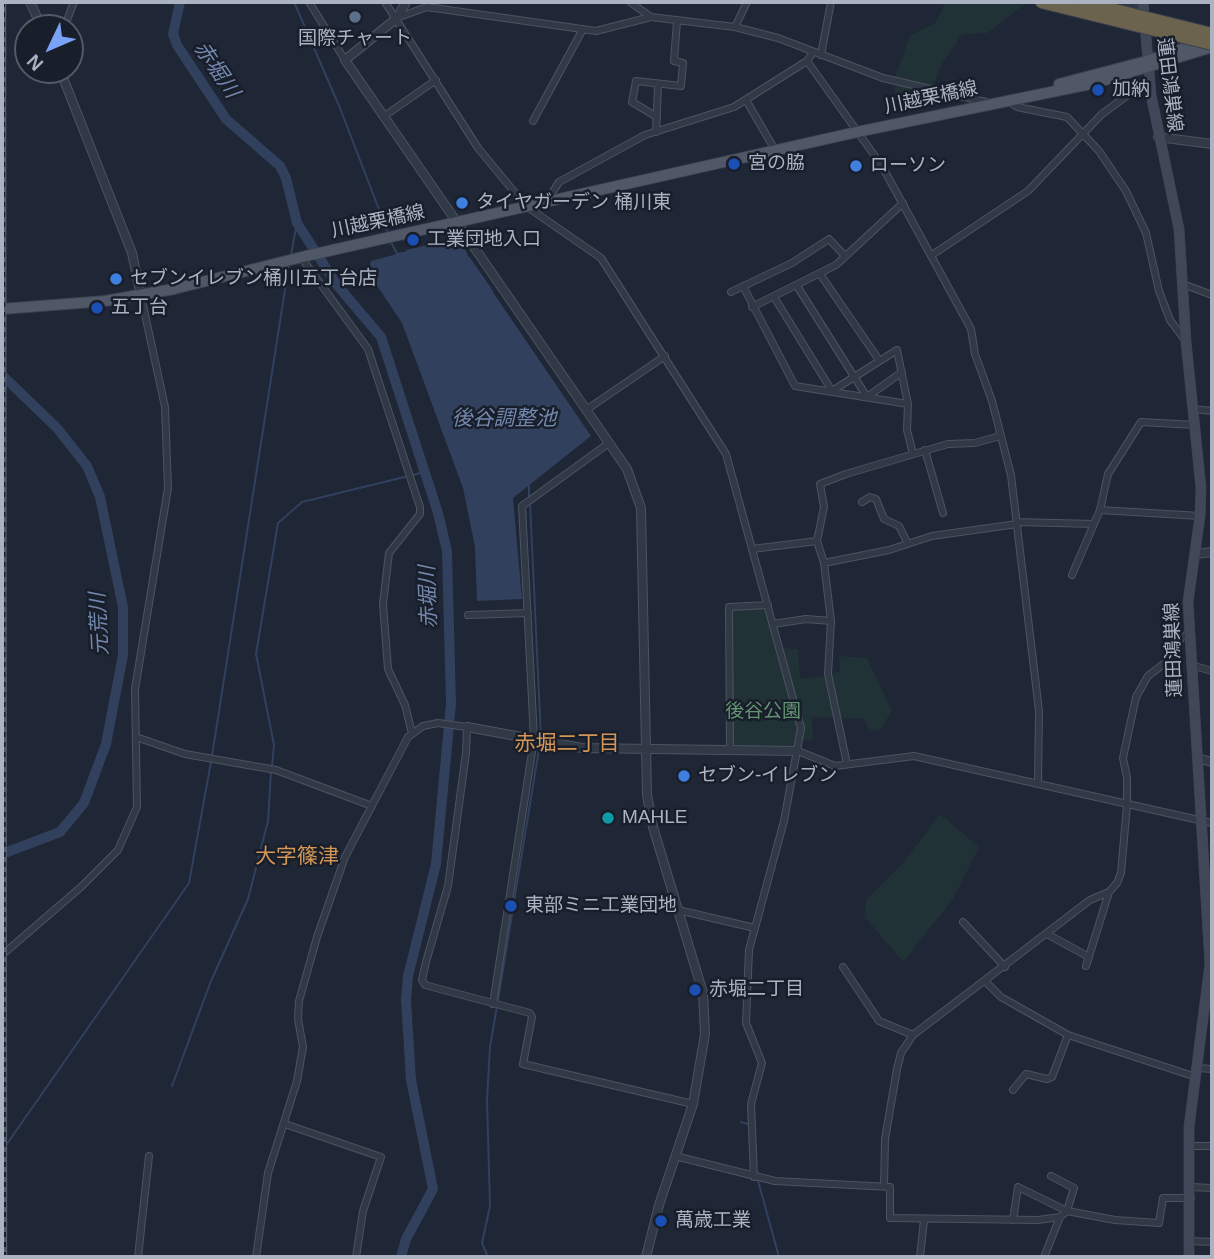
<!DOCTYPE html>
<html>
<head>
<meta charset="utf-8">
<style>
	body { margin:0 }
	#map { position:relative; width:1214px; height:1259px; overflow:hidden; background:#1f2635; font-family:Helvetica,sans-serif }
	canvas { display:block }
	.frame { position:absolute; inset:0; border:4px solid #abb3c3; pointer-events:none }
	.north { position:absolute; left:14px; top:14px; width:70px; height:70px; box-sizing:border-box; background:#181e2a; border:2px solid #535a67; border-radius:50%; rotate:226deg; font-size:19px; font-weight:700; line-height:28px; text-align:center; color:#abb3c3 }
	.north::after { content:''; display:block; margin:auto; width:24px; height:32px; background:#7ba2f9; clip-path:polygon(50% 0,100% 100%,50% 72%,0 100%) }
</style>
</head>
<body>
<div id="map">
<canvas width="1214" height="1259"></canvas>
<div class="frame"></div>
<div class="north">N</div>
</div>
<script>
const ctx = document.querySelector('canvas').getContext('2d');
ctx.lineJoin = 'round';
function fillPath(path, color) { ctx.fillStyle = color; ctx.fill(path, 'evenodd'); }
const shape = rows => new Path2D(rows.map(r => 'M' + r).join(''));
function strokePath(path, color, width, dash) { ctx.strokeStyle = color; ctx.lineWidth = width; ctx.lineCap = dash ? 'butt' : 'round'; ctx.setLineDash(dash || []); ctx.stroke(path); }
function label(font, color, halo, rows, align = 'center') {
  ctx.font = font + ' Helvetica,"Noto Sans JP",sans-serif'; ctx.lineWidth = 5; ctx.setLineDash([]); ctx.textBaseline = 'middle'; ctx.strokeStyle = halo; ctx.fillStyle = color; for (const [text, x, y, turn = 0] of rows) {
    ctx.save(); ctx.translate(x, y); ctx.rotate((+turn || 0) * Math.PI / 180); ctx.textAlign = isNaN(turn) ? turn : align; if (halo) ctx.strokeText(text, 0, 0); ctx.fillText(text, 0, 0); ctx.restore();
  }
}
fillPath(shape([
	[946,2,1028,2,987,33,962,34,942,64,931,91,894,102,896,74,910,36,935,23],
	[768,605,779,648,798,649,800,679,826,676,840,671,839,656,867,658,892,711,879,731,869,729,864,719,812,717,813,739,799,742,798,751,730,750,729,607],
	[940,814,979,847,953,899,903,962,865,917,866,900,902,864]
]), '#203236');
fillPath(shape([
	[456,238,591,436,513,498,522,599,477,601,475,547,463,488,402,323,368,272,371,261]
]), '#31405d');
strokePath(shape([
	[294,2,340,108,388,233],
	[448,241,456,238,466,253],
	[391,242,397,254,402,253],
	[407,251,443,242],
	[291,255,297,223],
	[469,258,492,291],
	[529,485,529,497],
	[530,503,541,738],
	[212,756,289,264],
	[272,767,274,745,256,654,278,523,302,502,425,472],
	[498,1000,540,743],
	[172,1086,211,981,248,899,268,821,271,772],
	[741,1122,748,1124],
	[2,1151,189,883,211,762],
	[757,1177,779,1257],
	[488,1257,482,1243,490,1206,487,1100,490,1047,497,1006]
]), '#31405d', 2);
strokePath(shape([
	[180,2,173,34,177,45,226,119,280,166,286,178,297,223,337,285,381,337,438,513,447,551,451,703,436,864,408,976,406,1000,411,1080,433,1189,406,1239,401,1257],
	[2,375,57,428,87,466,100,497,116,574,123,607,123,655,106,744,84,803,60,832,2,854]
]), '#31405d', 10);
const minor = shape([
	[309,2,345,60],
	[385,2,478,148,526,206,601,258,726,454,801,728,784,821,749,950,746,1023,762,1063,751,1104,754,1177],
	[630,2,651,17],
	[1116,2,1143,9],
	[399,17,427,7,596,31,651,17,735,27,778,38,883,78,986,102],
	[735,27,747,2],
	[64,28,74,2],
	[821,55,831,2],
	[807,61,882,166,971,329,975,354,992,401,1011,475,1039,711,1038,782],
	[746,100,775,150],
	[1006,100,1017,107,1067,117,1099,151,1126,191,1146,233,1159,291,1170,320,1185,340],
	[383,117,436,80],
	[657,117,632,102,636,81,681,86,683,63,674,61,677,21],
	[533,121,583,29],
	[656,132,658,86],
	[547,201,559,182,645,135,734,107,807,61,813,52],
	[932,255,1028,191,1102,114,1136,89],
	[301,257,368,349,420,507,420,514,389,553,383,604,388,669,405,705,412,733],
	[820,274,879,360],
	[1183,284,1212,295],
	[743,286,795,386,908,404,897,350,832,391],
	[797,286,867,397,902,372],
	[731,292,792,263,829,239,845,256],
	[774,297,832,391],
	[752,307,836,265,903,203],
	[908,404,907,430,913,454],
	[1193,409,1212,411],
	[586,410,665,356],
	[925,450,943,513],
	[862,502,870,497,876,499,884,519,899,526,908,544],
	[1100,510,1200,516],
	[1017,522,1094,524],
	[817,541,824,507,820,484,846,474,948,444,975,443,1000,436],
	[752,549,817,541,824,563,831,621],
	[824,563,889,550,932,536,1017,524],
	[1072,575,1100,510,1108,474,1141,422,1195,425],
	[468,615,528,613],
	[773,624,806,619,831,621,828,674,847,764],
	[1191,665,1212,671],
	[136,737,185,754,276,770,372,806],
	[730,750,729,607,768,605],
	[798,751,835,766,914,756,1212,823],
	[678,910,755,928],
	[963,922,1005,967],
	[1047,934,1089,957],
	[2,955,81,887,118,850,137,807,135,689,168,488,165,407,141,296],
	[1086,966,1109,892],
	[843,967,879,1021,913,1035],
	[986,982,1001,997,1068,1035,1196,1077],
	[493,1004,534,739,522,506,609,443],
	[1197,1068,1212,1069],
	[1013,1090,1026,1074,1047,1079,1052,1077,1068,1035],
	[285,1124,381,1157,363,1211,356,1257],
	[1191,1146,1212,1146],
	[675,1156,775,1181,890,1187,890,1218,1038,1220,1060,1217],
	[884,1186,885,1139,897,1069,901,1053,913,1035,1090,900,1109,892,1117,883,1121,873,1127,805,1127,778,1123,758,1136,697,1148,676,1165,663,1182,637,1191,633],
	[1191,1187,1212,1188],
	[1013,1220,1018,1187,1067,1211,1074,1188,1051,1176],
	[1190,1241,1212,1242],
	[138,1257,149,1156],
	[256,1257,268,1173,297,1081,303,1047,298,1019,299,1001,317,937,345,857,408,737,423,726,438,723,467,727,466,753,448,886,426,962,422,980,425,985,530,1013,532,1017,523,1064,693,1104],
	[920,1257,924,1220],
	[1044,1257,1060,1217,1067,1211,1115,1220,1159,1223,1163,1198,1191,1198]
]);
const tertiary = shape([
	[30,2,42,28],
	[406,2,397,18,345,60,627,469,641,508,647,795,653,827,703,993,705,1034,693,1104,659,1205,646,1257],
	[60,70,132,253,141,296],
	[1158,137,1212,144],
	[1195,554,1212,552],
	[467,727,582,748,798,751],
	[1197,758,1212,762]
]);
const secondary = shape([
	[1143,2,1151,95,1179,229,1186,342,1201,488,1200,516,1188,602,1210,964,1189,1127,1189,1257]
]);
const primary = shape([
	[1059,84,1147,61,1205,41],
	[2,309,105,301,174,289,306,256,857,132,1095,83,1212,47]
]);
strokePath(minor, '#4c5361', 8);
strokePath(tertiary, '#4c5361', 10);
strokePath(secondary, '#3b424f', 11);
strokePath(primary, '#3b424f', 12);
strokePath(minor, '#323946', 6);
strokePath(tertiary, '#323946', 8);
strokePath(secondary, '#404759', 10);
strokePath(primary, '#505766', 10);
const rail = shape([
	[4,2,5,1257]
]);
strokePath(rail, '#545c6d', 4.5);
strokePath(rail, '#181e2a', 2, [5]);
const motorwayBridge = shape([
	[1041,2,1212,44],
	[1082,2,1212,34]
]);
strokePath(motorwayBridge, '#3a404d', 14, []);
strokePath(motorwayBridge, '#6c634f', 12);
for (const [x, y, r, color] of [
	[355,17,7,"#5c6f8a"],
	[1098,90,7,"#1a4fb4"],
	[734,164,7,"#1a4fb4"],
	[856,166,7,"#3f7fe0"],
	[462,203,7,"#3f7fe0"],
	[413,240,7,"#1a4fb4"],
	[116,279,7,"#3f7fe0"],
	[97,308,7,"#1a4fb4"],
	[684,776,7,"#3f7fe0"],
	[608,818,7,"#0f9aa8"],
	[511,906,7,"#1a4fb4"],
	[695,990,7,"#1a4fb4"],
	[661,1221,7,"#1a4fb4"]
]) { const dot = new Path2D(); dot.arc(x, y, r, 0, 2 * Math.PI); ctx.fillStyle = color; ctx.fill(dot); strokePath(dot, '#181e2a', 2.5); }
label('19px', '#abb3c3', '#181e2a', [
	["国際チャート",355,39,"center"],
	["加納",1112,90],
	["宮の脇",748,164],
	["ローソン",870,166],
	["タイヤガーデン 桶川東",476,203],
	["工業団地入口",427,240],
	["セブンイレブン桶川五丁台店",130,279],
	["五丁台",111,308],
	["セブン-イレブン",698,776],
	["MAHLE",622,818],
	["東部ミニ工業団地",525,906],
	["赤堀二丁目",709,990],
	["萬歳工業",675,1221]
], 'left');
label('19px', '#abb3c3', '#181e2a', [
	["蓮田鴻巣線",1169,85,83],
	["川越栗橋線",931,98,-12],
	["川越栗橋線",378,222,-12],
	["蓮田鴻巣線",1174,650,-92]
]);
label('19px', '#649372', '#181e2a', [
	["後谷公園",763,712]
]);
label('italic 21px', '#7387ad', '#181e2a', [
	["赤堀川",216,70,56],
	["後谷調整池",504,419],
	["赤堀川",429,597,-92],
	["元荒川",100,624,-93]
]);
label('21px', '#d49656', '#181e2a', [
	["赤堀二丁目",567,744],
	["大字篠津",297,857]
]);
</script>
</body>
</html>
